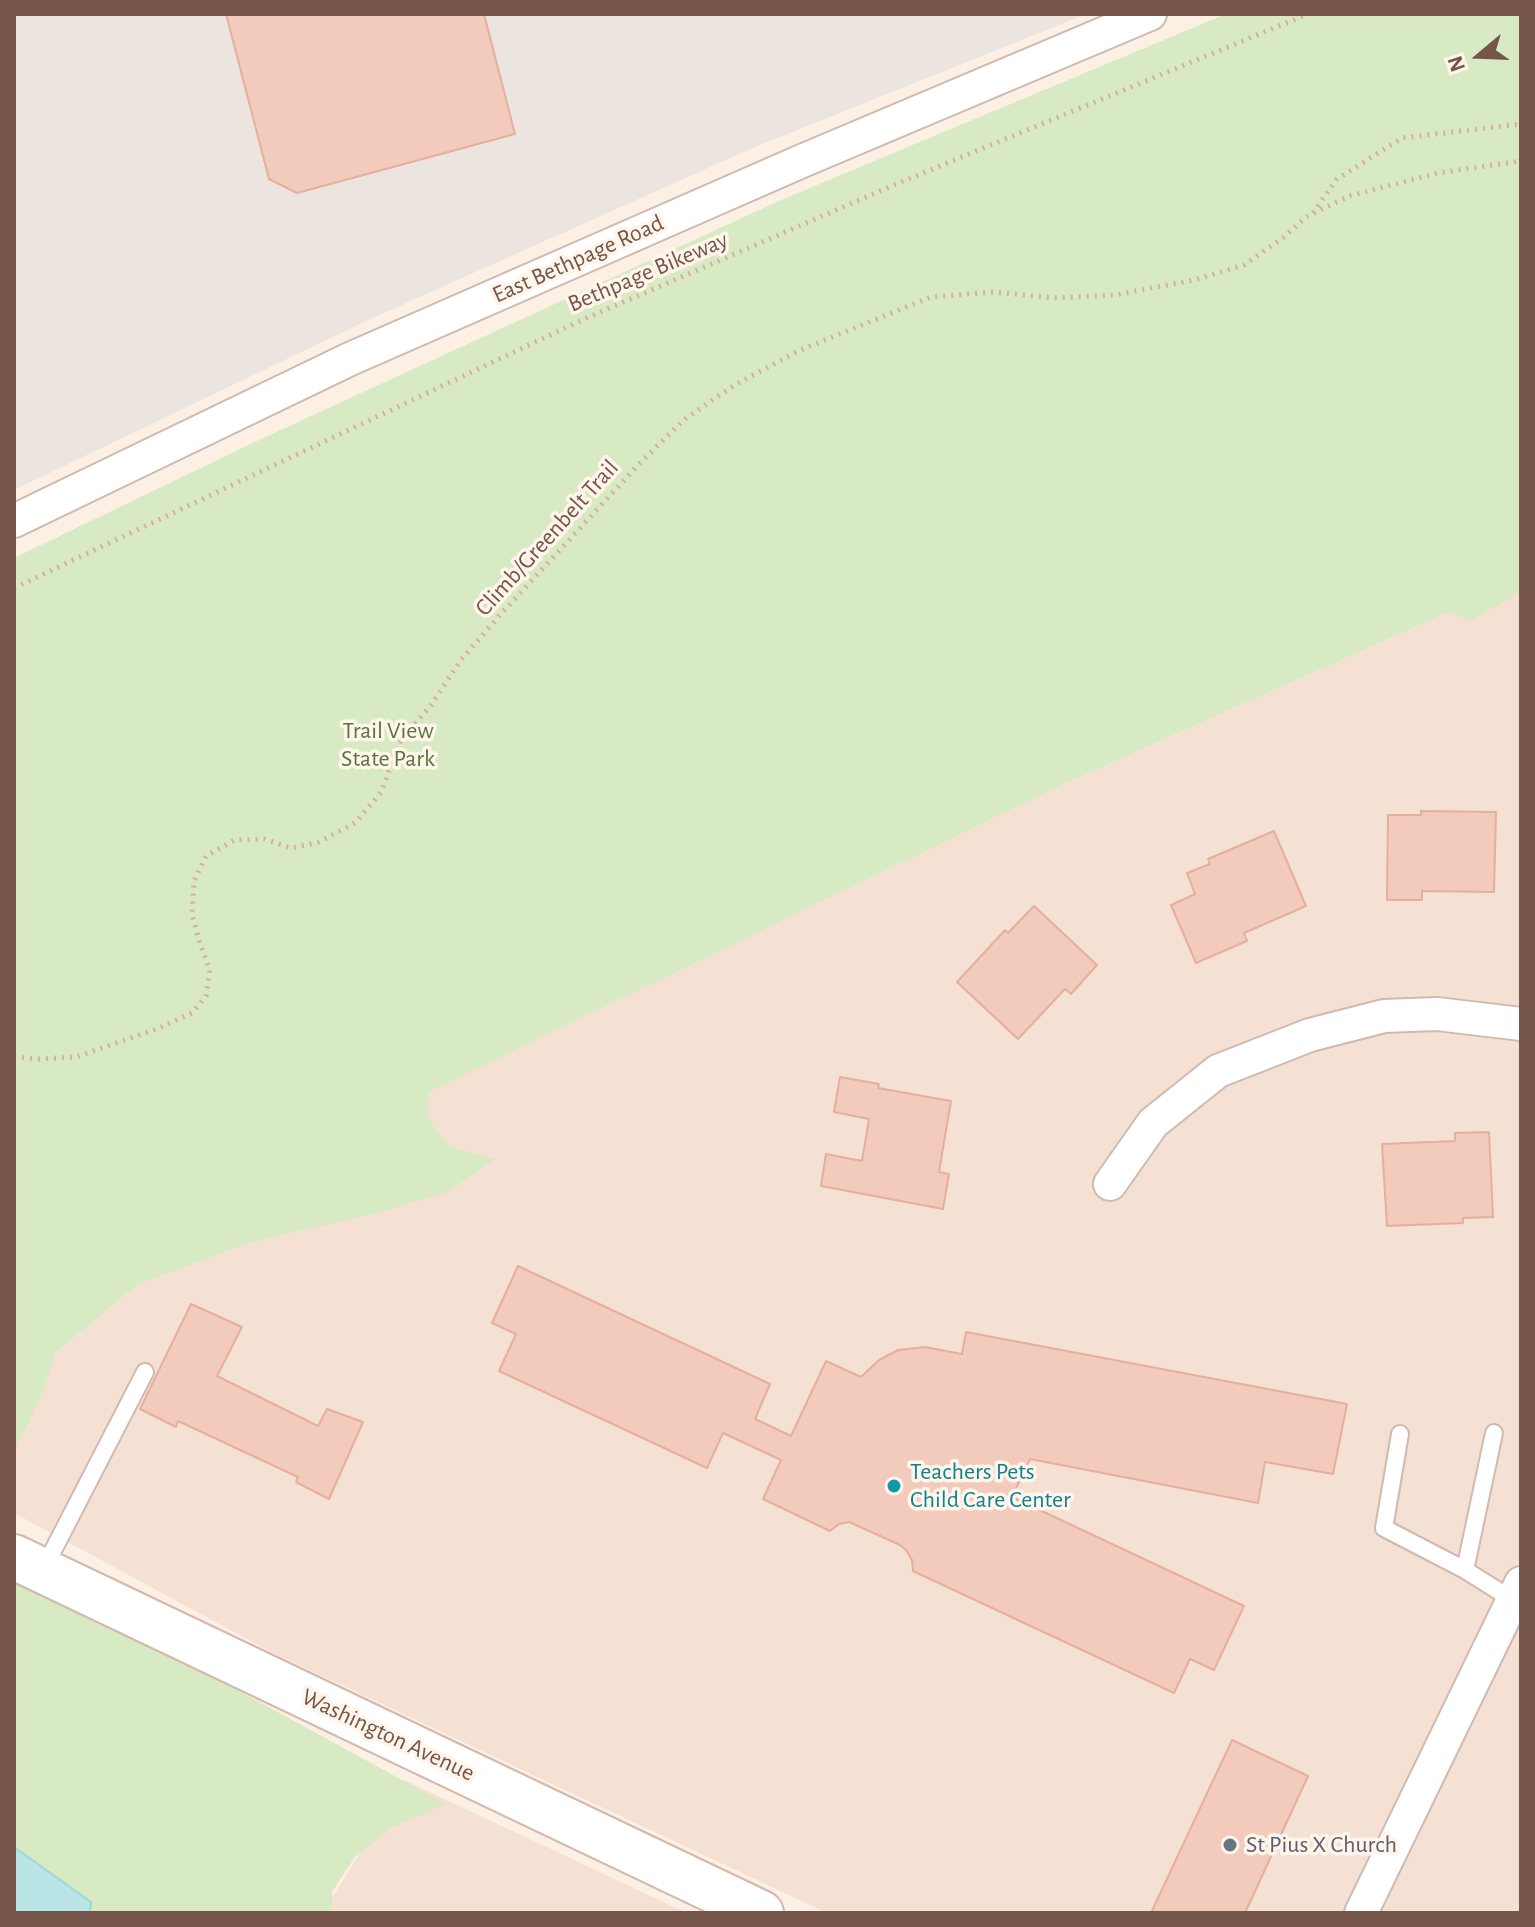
<!DOCTYPE html>
<html>
<head>
<meta charset="utf-8">
<style>
	body { margin:0 }
	#map { position:relative; width:1535px; height:1927px; overflow:hidden; background:#fcf0e5; font-family:"Alegreya Sans",sans-serif }
	canvas { display:block }
	.frame { position:absolute; inset:0; border:16px solid #75544a; pointer-events:none }
	.north { position:absolute; left:1439px; top:16px; width:80px; height:80px; -webkit-text-stroke:6px #fff5eb; paint-order:stroke; rotate:251deg; font-size:22px; font-weight:700; line-height:32px; text-align:center; color:#75544a }
	.north::after { content:''; display:block; margin:auto; width:28px; height:36px; background:#75544a; clip-path:polygon(50% 0,100% 100%,50% 72%,0 100%) }
</style>
</head>
<body>
<div id="map">
<canvas width="1535" height="1927"></canvas>
<div class="frame"></div>
<div class="north">N</div>
</div>
<script>
const ctx = document.querySelector('canvas').getContext('2d');
ctx.lineJoin = 'round';
function fillPath(path, color) { ctx.fillStyle = color; ctx.fill(path, 'evenodd'); }
const shape = rows => new Path2D(rows.map(r => 'M' + r).join(''));
function strokePath(path, color, width, dash) { ctx.strokeStyle = color; ctx.lineWidth = width; ctx.lineCap = dash ? 'butt' : 'round'; ctx.setLineDash(dash || []); ctx.stroke(path); }
function label(font, color, halo, rows, align = 'center') {
  ctx.font = font + ' "Alegreya Sans",sans-serif'; ctx.lineWidth = 7; ctx.setLineDash([]); ctx.textBaseline = 'middle'; ctx.strokeStyle = halo; ctx.fillStyle = color; for (const [text, x, y, turn = 0] of rows) {
    ctx.save(); ctx.translate(x, y); ctx.rotate((+turn || 0) * Math.PI / 180); ctx.textAlign = isNaN(turn) ? turn : align; if (halo) ctx.strokeText(text, 0, 0); ctx.fillText(text, 0, 0); ctx.restore();
  }
}
fillPath(shape([
	[1521,580,1521,1913,827,1913,271,1652,14,1513,14,1387,294,1157,1062,785],
	[404,1780,687,1913,323,1913]
]), '#f4e1d3');
fillPath(shape([
	[14,14,1086,14,748,150,366,321,14,490]
]), '#ece4df');
fillPath(shape([
	[1226,14,1521,14,1521,592,1470,621,1449,612,1062,785,429,1092,427,1113,434,1128,451,1147,495,1159,447,1192,377,1213,248,1243,139,1284,54,1354,45,1387,19,1441,14,1455,14,558,261,439,781,200],
	[14,1581,199,1669,446,1804,393,1827,355,1857,332,1892,332,1913,90,1913,91,1902,14,1847]
]), '#d8eac3');
const water = shape([
	[14,1847,91,1902,90,1913,14,1913,14,1847]
]);
fillPath(water, '#b9e5e6');
strokePath(water, '#9fd6d8', 2);
const building = shape([
	[226,14,484,14,515,134,297,193,269,179,226,14],
	[1421,811,1496,812,1494,892,1422,891,1422,900,1387,900,1388,815,1421,815,1421,811],
	[1274,831,1306,906,1244,933,1247,941,1196,963,1171,905,1195,894,1187,873,1210,864,1208,859,1274,831],
	[1034,906,1097,965,1071,994,1065,989,1018,1039,957,982,1005,930,1008,933,1034,906],
	[840,1077,879,1084,878,1088,951,1101,939,1172,949,1174,943,1209,821,1186,826,1154,862,1161,869,1119,834,1112,840,1077],
	[1489,1132,1493,1217,1463,1218,1463,1223,1387,1226,1382,1144,1455,1141,1455,1133,1489,1132],
	[518,1266,770,1384,755,1419,791,1436,826,1361,861,1377,879,1360,898,1350,925,1347,962,1354,966,1332,1347,1404,1333,1474,1265,1462,1258,1503,1030,1459,1012,1497,1244,1606,1214,1670,1190,1659,1174,1693,913,1571,912,1560,906,1550,900,1545,849,1522,839,1524,830,1531,763,1499,781,1460,723,1433,707,1468,499,1371,516,1334,492,1323,518,1266],
	[191,1304,242,1327,217,1376,318,1426,327,1409,363,1422,329,1499,296,1482,298,1477,178,1421,176,1427,140,1409,191,1304],
	[1232,1740,1308,1776,1245,1913,1151,1913,1232,1740]
]);
fillPath(building, '#f2cbbc');
strokePath(building, '#e5af9c', 2);
const lane = shape([
	[1400,1434,1384,1528,1465,1570,1513,1600],
	[43,1570,145,1372],
	[1465,1570,1494,1433]
]);
const street = shape([
	[14,521,350,359,802,161,1150,14],
	[1110,1184,1153,1123,1218,1071,1310,1035,1384,1016,1437,1014,1521,1024],
	[1361,1913,1521,1583]
]);
const secondary = shape([
	[14,1557,761,1913]
]);
strokePath(lane, '#d0b9ae', 20);
strokePath(street, '#d0b9ae', 36);
strokePath(secondary, '#d3b8ab', 48);
strokePath(shape([
	[1313,213,1337,179,1402,138,1521,124],
	[14,588,582,320,894,185,1308,14],
	[14,1057,39,1059,76,1057,157,1029,192,1013,206,996,210,970,200,944,192,914,194,881,206,856,235,840,264,839,291,848,319,842,355,823,382,791,398,744,431,705,461,660,500,615,639,464,685,419,733,386,798,351,931,297,994,292,1054,298,1115,295,1194,280,1244,265,1284,237,1306,217,1349,196,1438,173,1521,161]
]), '#d7ae9f', 5, [2, 6]);
strokePath(lane, '#fff', 16);
strokePath(street, '#fff', 32);
strokePath(secondary, '#fff', 44);
for (const [x, y, r, color] of [
	[894,1486,8,"#0f9aa8"],
	[1230,1845,8,"#6b7280"]
]) { const dot = new Path2D(); dot.arc(x, y, r, 0, 2 * Math.PI); ctx.fillStyle = color; ctx.fill(dot); strokePath(dot, '#fff5eb', 3); }
label('24px', '#75544a', '#fff5eb', [
	["East Bethpage Road",578,259,-24],
	["Bethpage Bikeway",648,272,-23],
	["Climb/Greenbelt Trail",547,538,-48],
	["Washington Avenue",388,1735,25]
]);
label('24px', '#56753f', '#fff5eb', [
	["Trail View",388,731],
	["State Park",388,759]
]);
label('24px', '#0d838f', '#fff5eb', [
	["Teachers Pets",910,1472],
	["Child Care Center",910,1500]
], 'left');
label('24px', '#5b616d', '#fff5eb', [
	["St Pius X Church",1246,1845]
], 'left');
</script>
</body>
</html>
